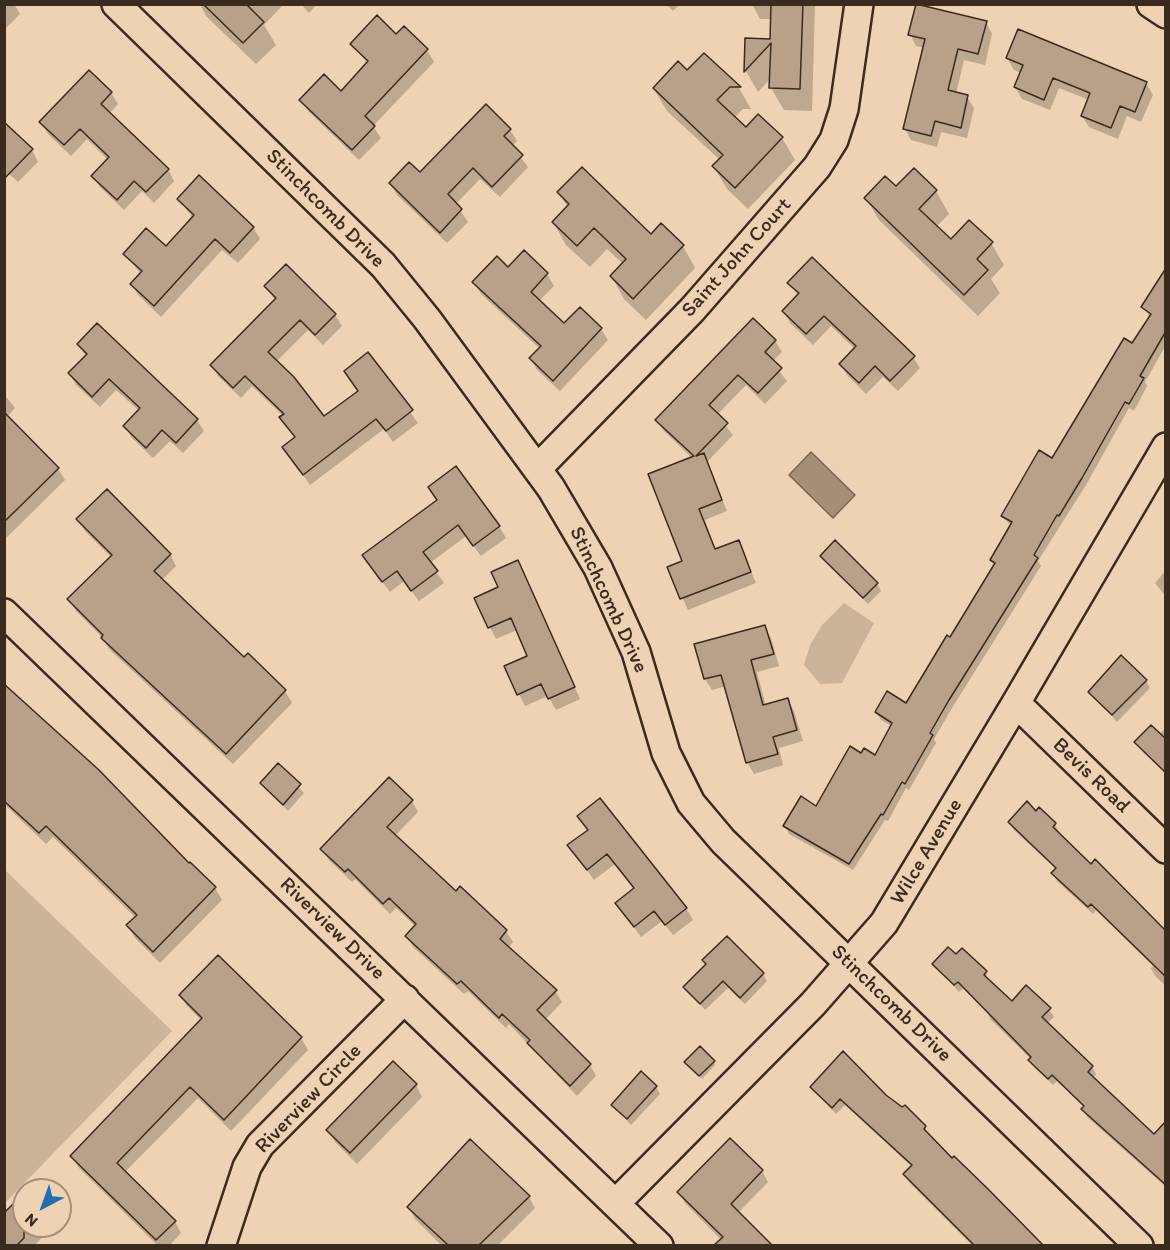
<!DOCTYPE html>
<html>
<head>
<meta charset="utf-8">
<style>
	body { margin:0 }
	#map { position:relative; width:1170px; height:1250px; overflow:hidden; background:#edd2b4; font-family:Itim,sans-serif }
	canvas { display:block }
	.frame { position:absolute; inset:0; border:6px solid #3b2a1e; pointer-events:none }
	.north { position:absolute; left:12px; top:1178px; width:60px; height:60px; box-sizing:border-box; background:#edd2b4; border:2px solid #a68f78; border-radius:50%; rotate:221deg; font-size:16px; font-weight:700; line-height:24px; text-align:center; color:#3b2a1e }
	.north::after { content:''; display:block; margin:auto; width:21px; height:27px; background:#1f6fb2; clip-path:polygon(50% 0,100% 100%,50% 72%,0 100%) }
</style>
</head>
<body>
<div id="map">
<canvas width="1170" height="1250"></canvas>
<div class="frame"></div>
<div class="north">N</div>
</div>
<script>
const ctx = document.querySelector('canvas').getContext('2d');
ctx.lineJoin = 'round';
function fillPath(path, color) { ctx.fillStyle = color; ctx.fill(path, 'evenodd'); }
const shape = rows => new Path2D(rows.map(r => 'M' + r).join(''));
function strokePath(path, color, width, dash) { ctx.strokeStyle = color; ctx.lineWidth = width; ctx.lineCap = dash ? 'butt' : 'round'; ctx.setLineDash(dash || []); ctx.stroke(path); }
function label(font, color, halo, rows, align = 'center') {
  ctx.font = font + ' Itim,sans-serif'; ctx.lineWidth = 5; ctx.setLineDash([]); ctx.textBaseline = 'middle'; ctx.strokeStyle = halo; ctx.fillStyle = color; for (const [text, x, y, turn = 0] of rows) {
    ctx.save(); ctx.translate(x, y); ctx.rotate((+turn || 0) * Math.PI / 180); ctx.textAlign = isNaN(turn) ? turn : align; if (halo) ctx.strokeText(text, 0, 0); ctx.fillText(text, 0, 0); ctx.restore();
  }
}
fillPath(shape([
	[844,603,874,623,842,683,820,684,804,665,810,645,822,625],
	[5,870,172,1031,5,1203,4,1203]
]), '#ccb499');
const water = shape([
	[811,452,855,495,833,518,789,475,811,452]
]);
fillPath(water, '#a58e76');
strokePath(water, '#7b6653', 1.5);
fillPath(shape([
	[4,4,14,4,20,14,4,30],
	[200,4,284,4,264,25,276,45,256,64,206,16],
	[301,4,317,4,309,13],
	[666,4,680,4,673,11],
	[752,4,815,4,812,111,784,110,771,88,771,78,758,92,746,71,747,40,771,41,772,19,760,19],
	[986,22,992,34,985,65,964,60,956,94,967,97,974,108,967,138,941,132,937,147,911,140,905,129,925,48,916,46,910,34],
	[404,28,427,50,434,62,373,126,381,138,359,160,308,111,301,100,341,93,368,64,352,44,396,36],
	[704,55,739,88,751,109,743,109,734,118,746,129,782,138,795,160,748,209,727,189,714,167,720,160,667,111,654,89,687,73],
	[1007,58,1146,83,1153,95,1141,122,1127,116,1118,139,1089,127,1082,116,1089,100,1059,88,1050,110,1022,99,1015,87,1021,73,1014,70],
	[111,93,118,104,109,114,168,169,174,181,154,203,142,191,124,210,100,187,93,176,108,160,87,139,71,156,48,134,41,122],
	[510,130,517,141,512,146,528,167,500,197,480,179,456,204,468,222,447,243,397,195,391,184,420,174],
	[32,150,38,162,18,182,7,172],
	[936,191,949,214,936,227,951,241,991,243,1004,265,991,279,1000,293,978,316,879,220,866,198],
	[559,193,651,236,683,246,695,268,646,320,624,299,612,277,623,264,607,249,590,267,566,245,553,222,568,208],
	[179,200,253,227,260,239,238,263,222,250,161,317,138,295,132,284,141,274,125,254,166,248,193,218],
	[524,252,547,274,554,286,539,301,564,325,580,309,601,329,608,340,560,391,537,370,531,359,540,349,481,294,474,282,508,269],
	[1166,268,1166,345,1145,382,1147,386,1134,411,1129,408,1086,485,1038,561,1041,566,952,708,934,739,936,743,909,790,906,788,888,821,885,820,853,870,789,834,785,826,817,808,862,755,875,757,892,726,881,720,876,712,907,705,951,639,995,566,992,560,1011,526,1002,516,1053,460,1133,345,1150,317,1143,307],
	[789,283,913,357,920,368,898,391,883,377,866,394,847,375,841,364,855,349,831,326,813,345,790,323,784,311,798,296],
	[266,287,335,315,342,326,323,345,308,330,276,362,324,419,359,392,345,372,368,354,418,423,393,442,384,429,310,485,284,448,295,439,283,416,252,386,241,398,218,376,212,365,275,300],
	[775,341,782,352,772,362,787,381,765,404,746,385,717,415,733,435,707,462,727,511,705,520,716,551,738,542,756,583,688,610,669,567,684,562,693,459,664,431,657,420],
	[79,344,197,420,204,431,183,453,170,441,153,458,132,438,125,426,139,411,116,390,100,407,76,385,70,374,86,357],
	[4,394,15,408,7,417,58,469,65,480,4,540],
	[438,501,499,526,506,538,481,556,466,536,430,563,444,583,419,601,404,581,390,592,371,567],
	[78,519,170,554,176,566,162,580,244,659,248,655,285,691,292,703,233,764,109,649,102,637,76,611,69,599,111,557,85,531],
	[821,556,877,584,881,591,868,604],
	[1166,570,1166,597,1155,583],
	[524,574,580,699,556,710,548,696,525,706,506,667,529,656,517,630,496,639,476,599],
	[764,627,771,638,779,666,757,672,766,706,788,700,794,711,803,741,779,748,783,765,754,774,747,762,726,686,712,690,705,679,696,645],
	[1146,681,1150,688,1117,722,1090,692],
	[4,685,215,888,222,900,160,963,135,938,128,926,136,918,53,837,46,844,4,804],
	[1166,728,1166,774,1136,743,1159,734],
	[278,765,304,793,288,811,261,784],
	[412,801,418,812,395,836,456,893,461,888,506,931,513,942,508,948,555,991,562,1002,545,1020,590,1065,596,1076,577,1096,509,1024,506,1028,468,991,464,994,413,947,407,936,416,927,396,908,390,914,355,879,352,882,329,860,322,849],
	[1036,813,1055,824,1059,832,1057,834,1166,937,1166,986,1155,976,1151,968,1153,966,1096,910,1093,914,1057,881,1053,873,1057,870,1014,830,1009,822],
	[579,816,686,908,693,920,673,935,662,921,641,937,617,903,635,889,615,864,594,880,569,846,588,831],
	[956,956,986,972,988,981,1012,1003,1049,1009,1054,1017,1047,1023,1092,1067,1096,1074,1093,1078,1154,1136,1166,1127,1166,1187,1087,1117,1085,1108,1057,1081,1053,1085,1034,1067,1031,1059,991,1020,987,1012,963,988,959,992,934,964],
	[218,957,301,1038,308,1050,231,1131,198,1098,125,1172,175,1222,181,1233,169,1246,158,1246,79,1168,72,1156,202,1021,187,1006,180,995],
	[763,974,767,981,745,1004,728,988,705,1010,685,987],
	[714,1062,715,1065,702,1079,688,1065],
	[416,1085,422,1097,357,1164,335,1142,328,1130],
	[656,1087,660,1094,631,1125,613,1105],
	[812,1087,885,1096,925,1127,928,1136,952,1160,988,1191,1041,1246,973,1246,909,1182,905,1174,912,1167,845,1105,836,1114],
	[730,1140,762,1171,768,1182,738,1213,769,1246,727,1246,685,1203,679,1192],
	[34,1185,39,1190,29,1190],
	[24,1195,24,1226,53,1226,34,1246,4,1246,4,1216],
	[529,1197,535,1208,497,1246,442,1246,415,1219,409,1207]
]), '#0003');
const building = shape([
	[203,4,246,4,264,22,243,43,203,4],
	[771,4,803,4,800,89,769,88,771,43,744,72,745,38,770,39,771,4],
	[916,4,987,21,978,54,958,49,948,90,968,95,961,128,935,121,931,136,903,129,925,39,908,35,916,4],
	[377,15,396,34,404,26,428,49,365,116,375,126,352,150,299,100,324,74,341,91,368,61,350,44,377,15],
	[1018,29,1147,82,1135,112,1120,106,1111,128,1081,116,1090,93,1053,78,1044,100,1014,87,1023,65,1006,58,1018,29],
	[704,53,741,87,730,87,717,100,746,127,758,114,783,137,735,188,712,166,723,155,653,88,678,61,687,70,704,53],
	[89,70,112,92,101,104,169,169,146,192,134,181,117,200,91,176,109,157,80,129,64,145,39,122,89,70],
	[486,104,511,129,504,136,523,155,492,187,473,168,448,194,462,209,440,233,389,183,409,162,420,172,486,104],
	[4,122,33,149,4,179,4,122],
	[582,167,651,234,661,223,684,245,633,299,610,276,626,259,594,228,577,246,552,222,569,204,557,192,582,167],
	[914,168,937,190,919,209,951,239,969,220,993,242,977,259,988,270,964,295,864,198,885,176,896,186,914,168],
	[199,175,254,227,230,253,215,239,154,306,130,284,142,271,123,254,146,228,166,246,194,215,177,199,199,175],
	[524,250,548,273,531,292,564,323,580,307,602,328,553,381,529,358,541,346,472,282,497,256,508,267,524,250],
	[812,257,915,356,890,381,875,366,859,383,839,364,856,346,824,316,806,334,782,311,799,293,787,283,812,257],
	[286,264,336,314,315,335,300,320,268,352,294,377,324,416,358,391,344,371,368,352,413,410,386,431,376,419,303,475,282,447,295,437,279,417,284,414,245,376,233,388,210,365,276,298,264,286,286,264],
	[1166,268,1166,331,1140,376,1144,378,1129,404,1125,402,1082,478,1059,516,1057,515,1034,555,1038,558,949,700,930,733,933,735,905,784,902,782,883,815,881,814,849,864,783,826,801,796,816,806,850,746,861,753,864,748,875,755,892,723,875,712,887,691,906,703,947,635,950,637,995,563,990,560,1012,522,1001,516,1039,450,1052,458,1124,338,1132,343,1151,314,1141,307,1166,268],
	[753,318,776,340,765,352,782,368,758,393,738,375,709,405,728,423,696,456,704,453,722,500,699,509,715,549,739,540,751,572,680,599,667,567,682,561,648,474,694,456,655,420,753,318],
	[97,323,198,419,176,443,162,430,146,448,123,426,140,408,109,379,92,397,68,373,87,354,77,344,97,323],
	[4,412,59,468,4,522,4,412],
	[456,466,500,526,473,546,458,525,423,552,438,571,411,591,397,571,382,582,362,555,437,500,428,487,456,466],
	[107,489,171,554,154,571,244,657,248,653,286,690,226,754,101,638,103,635,67,599,112,555,76,519,107,489],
	[835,540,878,583,863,598,820,556,835,540],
	[518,560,575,687,548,699,541,684,517,695,504,666,527,656,511,618,488,628,474,598,498,587,491,572,518,560],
	[765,625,774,654,751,660,763,705,788,698,797,730,773,737,778,754,746,763,721,675,704,679,694,644,765,625],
	[1121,655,1147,680,1112,715,1088,692,1121,655],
	[4,684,99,770,189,863,190,862,216,887,153,952,126,925,137,915,46,826,39,833,4,801,4,684],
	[1151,725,1166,739,1166,773,1134,742,1151,725],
	[278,763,301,784,283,805,260,783,278,763],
	[389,777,413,800,387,827,456,891,460,886,507,930,500,939,557,990,537,1010,591,1064,570,1086,527,1043,530,1040,502,1014,499,1018,461,981,457,984,405,936,416,924,389,898,383,904,348,869,345,872,320,849,389,777],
	[600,798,687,908,665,925,654,911,634,927,615,903,634,888,607,854,587,870,567,845,588,830,577,816,600,798],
	[1027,801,1036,811,1039,807,1056,823,1053,827,1091,864,1095,859,1166,931,1166,977,1091,904,1088,907,1051,873,1056,868,1008,822,1027,801],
	[727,936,764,973,740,998,723,981,700,1004,683,987,706,964,702,960,727,936],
	[948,947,956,954,962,948,987,971,984,975,1012,1001,1026,985,1051,1008,1042,1017,1093,1066,1088,1072,1154,1134,1166,1121,1166,1185,1081,1109,1084,1106,1052,1075,1048,1079,1028,1060,1031,1057,958,982,954,985,932,964,948,947],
	[218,955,302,1037,224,1120,190,1087,117,1163,176,1221,156,1240,70,1156,202,1018,179,995,218,955],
	[700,1046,715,1061,699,1076,684,1062,700,1046],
	[843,1051,886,1095,902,1107,905,1105,926,1126,924,1129,952,1158,954,1156,989,1190,1043,1245,974,1245,903,1174,912,1165,840,1099,832,1108,810,1087,843,1051],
	[393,1061,417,1084,350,1153,326,1130,393,1061],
	[641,1071,657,1086,627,1119,611,1105,641,1071],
	[730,1138,763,1170,731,1204,772,1245,714,1245,723,1237,677,1192,730,1138],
	[470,1139,530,1196,479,1245,448,1245,407,1207,470,1139],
	[24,1193,24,1238,17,1245,4,1245,4,1213,24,1193]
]);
fillPath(building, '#b8a188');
strokePath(building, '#3b2a1e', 1.5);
const minor = shape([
	[116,4,383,265,427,319,551,488,598,568,636,652,666,753,691,803,723,841,1139,1246],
	[1151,4,1166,14],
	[537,469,692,310,817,167,834,140,844,109,859,4],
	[4,613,659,1246],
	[1016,703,1166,849],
	[616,1203,813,1004,884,923,1016,703,1166,447],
	[221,1246,247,1167,260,1145,405,999]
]);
strokePath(minor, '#3b2a1e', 32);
strokePath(minor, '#edd2b4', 27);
label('21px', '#3b2a1e', '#edd2b4', [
	["Stinchcomb Drive",325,209,45],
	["Saint John Court",737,258,-48],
	["Stinchcomb Drive",608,600,65],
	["Bevis Road",1091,776,44],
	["Wilce Avenue",927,852,-59],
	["Riverview Drive",332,929,44],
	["Stinchcomb Drive",891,1004,44],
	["Riverview Circle",309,1099,-46]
]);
</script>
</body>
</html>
